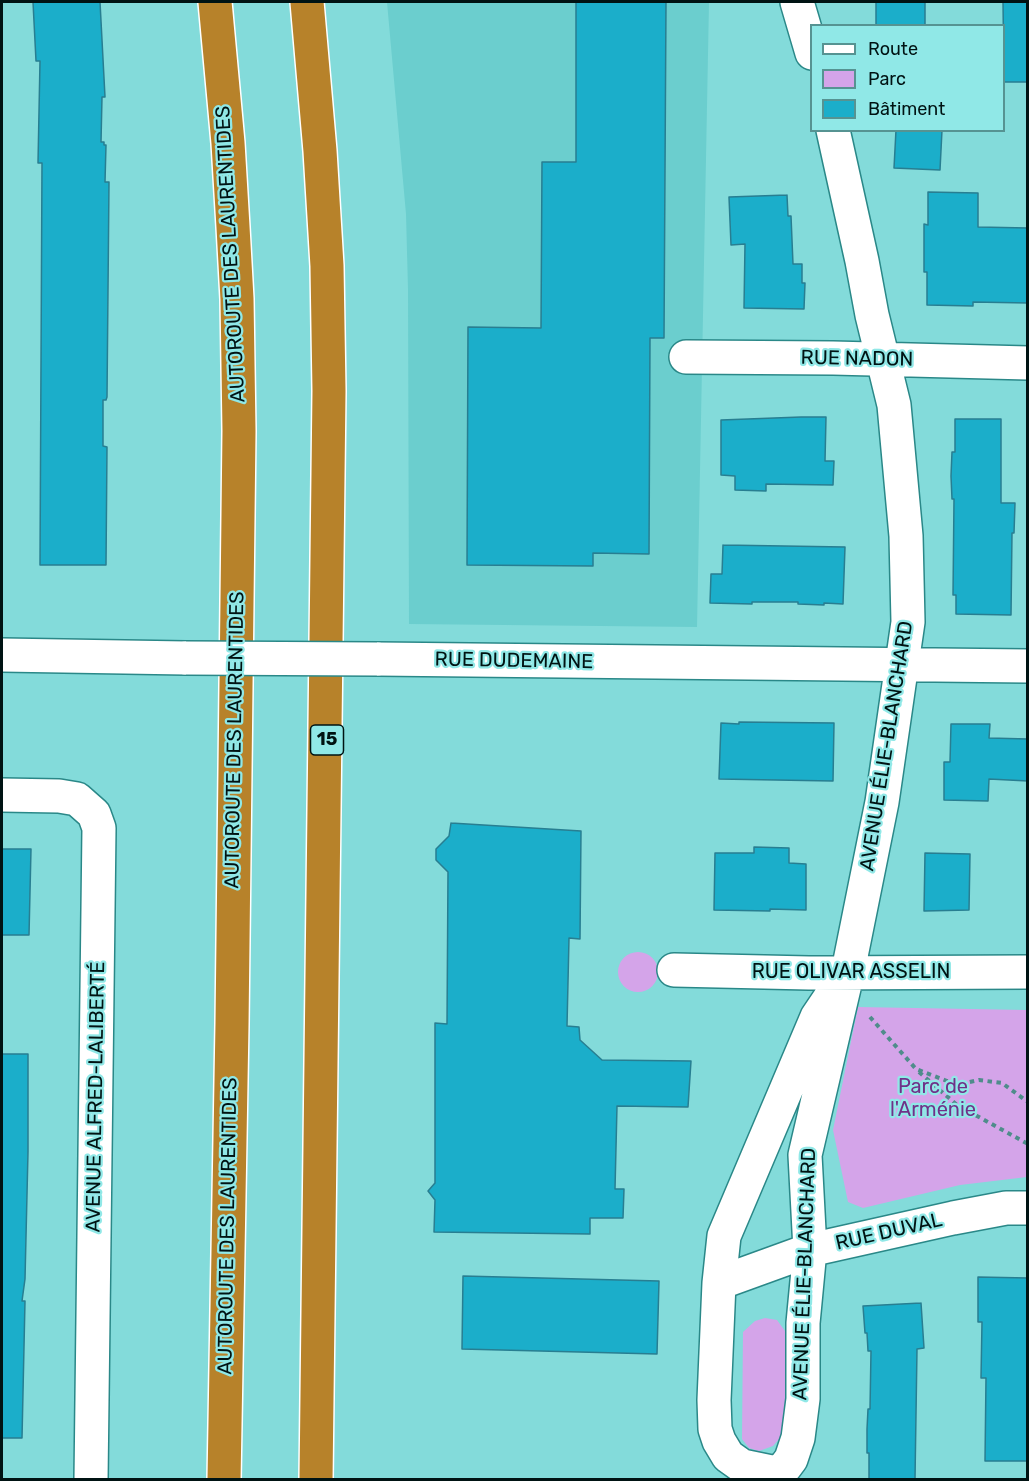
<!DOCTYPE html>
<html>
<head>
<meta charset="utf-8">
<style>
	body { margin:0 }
	#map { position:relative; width:1029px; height:1481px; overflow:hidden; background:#83dbda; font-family:Rubik,sans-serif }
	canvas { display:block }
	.frame { position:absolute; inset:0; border:3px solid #001313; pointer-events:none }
	.legend { position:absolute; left:810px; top:24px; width:195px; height:108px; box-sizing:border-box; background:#90e8e7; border:2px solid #569392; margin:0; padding:8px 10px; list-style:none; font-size:18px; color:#001313 }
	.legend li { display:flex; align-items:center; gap:12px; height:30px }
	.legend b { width:30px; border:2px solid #569392 }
</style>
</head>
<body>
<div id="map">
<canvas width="1029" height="1481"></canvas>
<div class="frame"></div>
<ul class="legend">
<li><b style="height:8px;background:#fff"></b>Route</li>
<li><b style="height:16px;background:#d4a4e9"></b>Parc</li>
<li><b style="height:16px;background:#1baeca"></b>Bâtiment</li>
</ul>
</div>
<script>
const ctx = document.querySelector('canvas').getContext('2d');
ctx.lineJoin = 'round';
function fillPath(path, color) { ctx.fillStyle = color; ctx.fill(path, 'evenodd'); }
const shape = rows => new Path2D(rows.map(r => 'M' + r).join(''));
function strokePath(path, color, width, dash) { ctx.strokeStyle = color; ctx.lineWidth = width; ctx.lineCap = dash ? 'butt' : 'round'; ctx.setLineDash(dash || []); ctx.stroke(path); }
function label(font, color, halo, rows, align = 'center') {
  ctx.font = font + ' Rubik,sans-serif'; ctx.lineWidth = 4.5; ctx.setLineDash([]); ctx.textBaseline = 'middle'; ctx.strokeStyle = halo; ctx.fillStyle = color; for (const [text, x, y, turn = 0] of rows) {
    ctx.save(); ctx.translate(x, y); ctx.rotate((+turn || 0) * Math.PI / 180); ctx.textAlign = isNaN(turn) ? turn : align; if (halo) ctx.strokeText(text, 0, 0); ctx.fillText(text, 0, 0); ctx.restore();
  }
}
fillPath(shape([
	[387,2,709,2,697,627,409,624,408,289,406,214]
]), '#6bcece');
fillPath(shape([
	'618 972a20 20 0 1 1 40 0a20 20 0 1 1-40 0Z',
	[858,1007,1027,1010,1027,1177,960,1185,863,1208,848,1202,833,1130],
	[765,1318,777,1320,785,1331,785,1400,784,1433,773,1446,759,1451,749,1448,742,1439,743,1332,755,1321]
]), '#d4a4e9');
const building = shape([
	[33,2,100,2,105,97,102,97,101,142,104,142,104,145,106,145,105,182,109,182,107,397,106,400,103,400,103,446,107,447,106,565,40,565,42,163,38,163,40,61,36,61,33,2],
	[576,2,666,2,664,338,650,338,649,554,593,553,593,566,467,565,468,327,541,328,542,162,576,162,576,2],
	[876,2,925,2,925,26,876,26,876,2],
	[1003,2,1028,2,1028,82,1004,82,1003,2],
	[896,130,942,130,940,170,894,168,896,130],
	[928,192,978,193,978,227,1028,228,1028,303,973,302,973,306,927,305,927,272,924,272,924,224,928,225,928,192],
	[787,195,788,216,791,216,793,264,802,264,802,283,805,283,804,309,744,308,745,244,731,245,729,197,787,195],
	[801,417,826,417,825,461,834,461,833,485,766,484,766,491,735,490,735,476,721,475,721,420,801,417],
	[955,419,1001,419,1001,503,1015,503,1014,533,1012,533,1011,615,956,614,956,595,953,595,954,499,952,499,951,476,952,452,955,452,955,419],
	[723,545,845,547,843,604,824,603,824,605,798,604,798,602,752,602,752,604,710,603,711,574,722,574,723,545],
	[739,722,834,723,833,781,719,779,721,723,739,724,739,722],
	[951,724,990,724,989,738,1028,739,1028,781,989,779,988,801,944,800,944,762,950,762,951,724],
	[451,823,581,831,580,939,569,938,567,1026,579,1027,580,1040,602,1060,691,1061,688,1107,617,1106,615,1189,624,1189,623,1218,590,1218,590,1234,434,1232,435,1200,428,1191,435,1183,435,1023,447,1024,448,872,436,860,436,849,449,836,451,823],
	[754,847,789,848,789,863,806,864,806,910,770,909,770,911,714,910,715,853,754,853,754,847],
	[2,849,31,849,29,935,2,935,2,849],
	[925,853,970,854,969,910,924,911,925,853],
	[2,1054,28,1054,28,1152,25,1279,22,1301,25,1301,22,1438,2,1438,2,1054],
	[463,1276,659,1281,657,1354,462,1349,463,1276],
	[978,1277,1028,1278,1028,1461,985,1461,986,1378,981,1378,982,1322,978,1322,978,1277],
	[921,1303,924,1348,917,1349,915,1479,869,1479,869,1453,867,1453,867,1429,868,1409,870,1409,871,1351,868,1351,867,1333,865,1333,863,1306,921,1303]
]);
fillPath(building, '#1baeca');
strokePath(building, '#287e91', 1.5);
const minor = shape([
	[797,2,812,53],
	[833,130,862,261,872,315,894,405,906,536,908,622,882,802,848,971,805,1155,810,1250,803,1323,803,1399,798,1438,791,1459,785,1467,776,1473,742,1466,728,1456,719,1441,715,1429,714,1400,719,1283,724,1236,817,1017,848,971],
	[686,357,833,358,1028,363],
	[2,655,186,658],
	[377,659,1028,666],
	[2,795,59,796,77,799,94,814,99,828,91,1480],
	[674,970,809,973,1028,972],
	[719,1283,810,1250,953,1218,1006,1208,1028,1208]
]);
const highway = shape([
	[215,2,228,143,233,227,237,299,239,431,232,1024,224,1480],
	[307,2,320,151,327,266,329,391,316,1480]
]);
strokePath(minor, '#2a8888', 36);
strokePath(highway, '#fff', 36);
strokePath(shape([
	[870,1017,916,1069,947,1081,961,1084,979,1080,1002,1083,1028,1102],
	[919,1072,957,1105,1028,1144]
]), '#4f8c8b', 4, [4.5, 4.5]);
strokePath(minor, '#fff', 33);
strokePath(highway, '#b7822a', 33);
const minorBridge = shape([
	[186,658,377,659]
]);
strokePath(minorBridge, '#2a8888', 36, []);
strokePath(minorBridge, '#fff', 33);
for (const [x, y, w] of [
	[327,740,33]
]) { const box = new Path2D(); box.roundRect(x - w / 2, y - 15, w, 30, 4.5); ctx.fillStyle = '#90e8e7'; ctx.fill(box); strokePath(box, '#001313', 1.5); }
label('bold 18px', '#001313', null, [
	["15",327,740]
]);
label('20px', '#001313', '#90e8e7', [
	["AUTOROUTE DES LAURENTIDES",231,254,-93],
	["RUE NADON",857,359,1],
	["RUE DUDEMAINE",514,661,1],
	["AUTOROUTE DES LAURENTIDES",235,740,-89],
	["AVENUE ÉLIE-BLANCHARD",887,746,-81],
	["RUE OLIVAR ASSELIN",851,972],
	["AVENUE ALFRED-LALIBERTÉ",96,1097,-89],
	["AUTOROUTE DES LAURENTIDES",228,1226,-89],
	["RUE DUVAL",889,1232,-13],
	["AVENUE ÉLIE-BLANCHARD",805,1274,-88]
]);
label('20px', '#703188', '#90e8e7', [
	["Parc de",933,1087],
	["l'Arménie",933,1110]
]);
</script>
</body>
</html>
